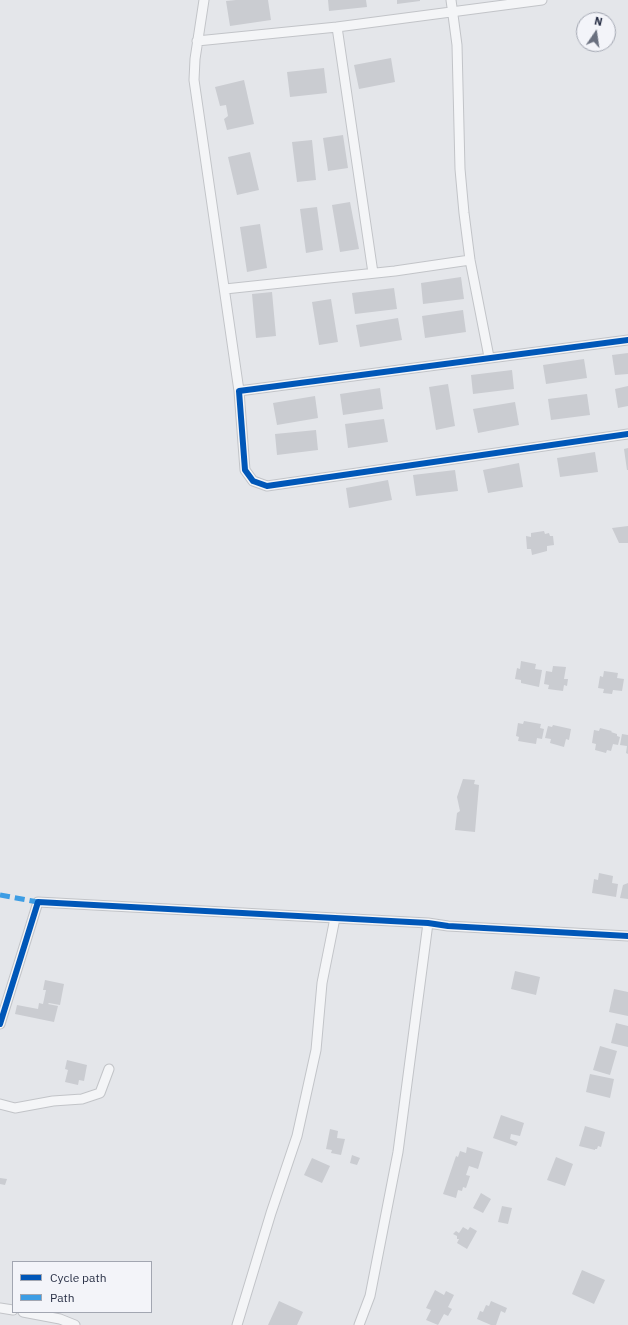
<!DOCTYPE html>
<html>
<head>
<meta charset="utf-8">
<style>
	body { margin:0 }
	#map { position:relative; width:628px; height:1325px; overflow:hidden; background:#e4e6ea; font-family:"IBM Plex Sans",sans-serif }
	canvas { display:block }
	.legend { position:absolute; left:12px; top:1261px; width:140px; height:52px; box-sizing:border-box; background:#f3f4f9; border:1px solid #a2a6b1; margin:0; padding:5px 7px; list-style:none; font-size:12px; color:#293046 }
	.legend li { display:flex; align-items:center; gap:8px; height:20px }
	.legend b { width:20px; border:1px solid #a2a6b1 }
	.north { position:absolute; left:576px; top:12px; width:40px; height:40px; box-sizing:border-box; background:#f3f4f9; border:1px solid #a2a6b1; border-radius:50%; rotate:13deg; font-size:11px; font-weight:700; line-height:16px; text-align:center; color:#293046 }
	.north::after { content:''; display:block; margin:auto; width:14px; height:18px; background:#6a707f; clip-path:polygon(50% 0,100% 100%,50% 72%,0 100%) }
</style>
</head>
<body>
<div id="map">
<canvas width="628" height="1325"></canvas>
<ul class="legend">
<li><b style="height:5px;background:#0057b8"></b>Cycle path</li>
<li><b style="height:5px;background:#3d9de4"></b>Path</li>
</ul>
<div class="north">N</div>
</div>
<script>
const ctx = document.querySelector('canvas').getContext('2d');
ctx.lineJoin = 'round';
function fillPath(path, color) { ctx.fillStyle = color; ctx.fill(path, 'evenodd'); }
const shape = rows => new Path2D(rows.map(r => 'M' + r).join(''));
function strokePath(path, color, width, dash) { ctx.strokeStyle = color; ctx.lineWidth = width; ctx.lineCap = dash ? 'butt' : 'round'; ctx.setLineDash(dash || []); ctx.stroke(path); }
fillPath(shape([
	[236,0,268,0,271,20,230,26,226,1],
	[328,0,366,0,367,7,329,11],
	[397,0,420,0,420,1,397,4],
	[391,58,395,82,359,89,354,65],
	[324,68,327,93,290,97,287,72],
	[244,80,254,124,227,130,224,119,228,116,226,105,220,106,215,87],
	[343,135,348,168,328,171,323,138],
	[312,140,316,180,297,182,292,142],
	[250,152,259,190,237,195,228,157],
	[350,202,359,249,340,252,332,205],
	[317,207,323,250,306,253,300,209],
	[260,224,267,268,247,272,240,227],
	[461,277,464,299,423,304,421,283],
	[394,288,397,309,355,314,352,293],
	[272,292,276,336,256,338,252,294],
	[331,299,338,342,319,345,312,302],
	[463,310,466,332,425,338,422,316],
	[398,318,402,340,360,347,356,325],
	[628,353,628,374,615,375,612,355],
	[584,359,587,378,546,384,543,365],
	[512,370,514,389,473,394,471,375],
	[448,384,455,426,436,430,429,387],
	[628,386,628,406,618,408,615,389],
	[380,388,383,409,343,415,340,394],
	[587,394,590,415,551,420,548,399],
	[315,396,318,418,277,425,273,403],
	[515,402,519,425,478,433,473,409],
	[384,419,388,442,348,448,345,424],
	[316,430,318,450,277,455,275,434],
	[628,448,628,470,627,470,624,449],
	[595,452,598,472,560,477,557,458],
	[519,463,523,487,488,493,483,470],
	[455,470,458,491,416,496,413,475],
	[388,480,392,500,349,508,346,488],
	[628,526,628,543,619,543,612,528],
	[544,531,545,534,549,533,550,536,553,536,554,545,547,546,547,551,532,555,531,549,527,549,526,536,531,537,531,533],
	[521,661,536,664,535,669,542,670,539,687,521,683,521,680,515,679,517,668,520,669],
	[553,666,566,667,564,679,568,679,567,686,564,685,563,691,548,689,549,685,544,684,546,671,552,672],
	[604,671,618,673,617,678,624,679,622,691,613,690,612,694,603,693,604,689,598,688,600,676,603,677],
	[524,721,541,724,540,728,544,729,542,739,537,738,536,744,518,741,519,737,516,736,518,723,523,724],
	[553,725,571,729,569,740,566,739,564,747,550,743,551,739,545,738,548,726,552,727],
	[600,728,612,731,611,732,617,734,617,736,620,737,618,745,613,744,611,751,607,750,606,753,595,750,596,744,592,743,594,730,599,731],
	[622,734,628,735,628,754,626,753,627,746,620,745],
	[463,779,475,780,474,784,479,785,475,832,455,830,457,813,460,811,457,797],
	[599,873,613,876,612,883,618,884,616,897,592,893,594,879,598,880],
	[628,883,628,899,620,898,623,885],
	[515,971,540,977,536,995,511,989],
	[45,980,64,984,60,1005,49,1003,48,1004,58,1006,54,1022,15,1014,17,1005,38,1009,39,1003,43,1004,46,990,43,990],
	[614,989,628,992,628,1016,609,1012],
	[616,1023,628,1026,628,1047,611,1043],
	[600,1046,617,1051,610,1075,593,1070],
	[67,1060,87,1065,84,1081,79,1080,78,1085,65,1082,68,1070,65,1069],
	[590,1074,614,1079,610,1098,586,1092],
	[501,1115,524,1123,520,1136,511,1134,510,1139,518,1142,516,1146,493,1138],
	[585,1126,605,1132,601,1147,598,1146,597,1149,595,1149,595,1150,579,1146],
	[330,1129,338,1131,337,1138,345,1139,341,1155,331,1153,332,1150,326,1149],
	[467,1147,483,1152,478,1169,469,1166,466,1175,470,1176,466,1188,463,1187,462,1191,458,1190,456,1198,443,1194,456,1156,458,1157,460,1151,466,1153],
	[352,1155,360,1158,357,1165,350,1163],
	[556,1157,573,1164,565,1186,547,1180],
	[312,1158,330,1166,322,1183,304,1175],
	[0,1178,7,1179,5,1185,0,1184],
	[481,1193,491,1199,483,1213,473,1208],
	[502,1206,512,1208,508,1224,498,1222],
	[463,1227,468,1230,470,1227,477,1231,467,1249,457,1243,459,1239,457,1239,457,1236,453,1234,456,1231,459,1233],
	[582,1270,605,1280,594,1304,572,1294],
	[435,1290,444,1295,446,1291,454,1295,448,1307,452,1309,448,1316,444,1314,438,1325,426,1320,431,1310,426,1308],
	[279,1301,303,1312,297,1325,268,1325],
	[491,1301,507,1308,505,1313,501,1311,496,1325,491,1325,477,1319,480,1311,483,1312,486,1305,489,1306]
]), '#caccd1');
const minor = shape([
	[204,0,195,59,194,80,239,391],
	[451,0,457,45,460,169,464,213,470,260,489,357],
	[337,27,373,273],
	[197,41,337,27,542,0],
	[225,289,395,271,470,260],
	[628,340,239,391,245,470,253,481,267,486,628,434],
	[0,1024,38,902,428,923,448,926,628,936],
	[0,1104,15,1108,53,1101,82,1099,100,1093,109,1069],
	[0,1308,13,1310],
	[23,1312,60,1319,75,1325],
	[237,1325,271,1213,297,1136,316,1050,322,983,335,918],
	[359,1325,370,1296,398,1152,428,923]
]);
strokePath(minor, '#c2c4c8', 11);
strokePath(minor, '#f4f5f7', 9);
strokePath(shape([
	[0,895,38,902]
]), '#3d9de4', 5, [10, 5]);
strokePath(shape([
	[628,340,239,391,245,470,253,481,267,486,628,434],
	[0,1024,38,902,428,923,448,926,628,936]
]), '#0057b8', 6);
</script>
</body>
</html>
